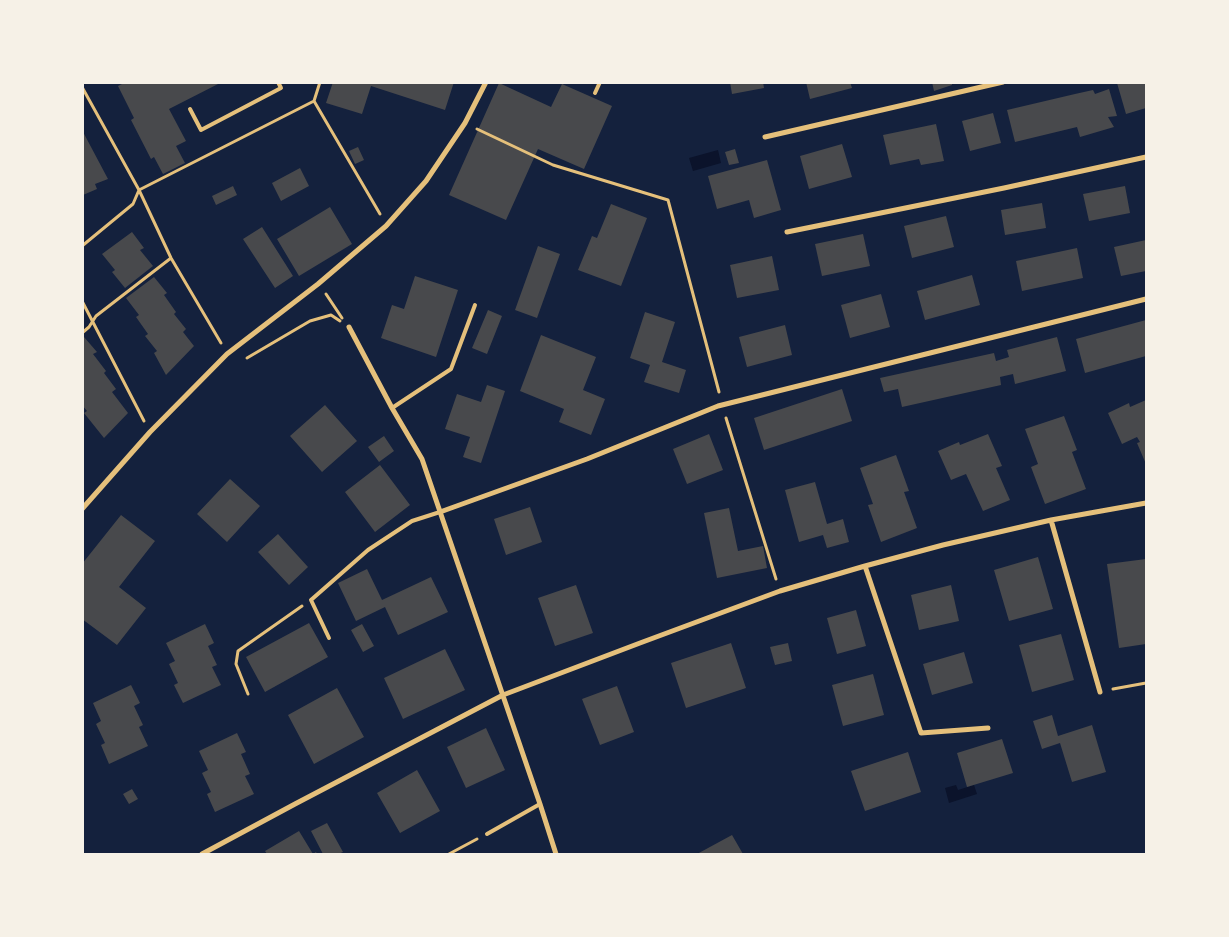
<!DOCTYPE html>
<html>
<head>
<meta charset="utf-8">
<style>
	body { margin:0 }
	#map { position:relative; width:1229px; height:937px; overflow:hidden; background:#14213d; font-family:"Titillium Web",sans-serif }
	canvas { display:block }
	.frame { position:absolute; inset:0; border:84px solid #f6f1e7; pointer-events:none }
</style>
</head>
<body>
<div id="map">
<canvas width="1229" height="937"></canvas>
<div class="frame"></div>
</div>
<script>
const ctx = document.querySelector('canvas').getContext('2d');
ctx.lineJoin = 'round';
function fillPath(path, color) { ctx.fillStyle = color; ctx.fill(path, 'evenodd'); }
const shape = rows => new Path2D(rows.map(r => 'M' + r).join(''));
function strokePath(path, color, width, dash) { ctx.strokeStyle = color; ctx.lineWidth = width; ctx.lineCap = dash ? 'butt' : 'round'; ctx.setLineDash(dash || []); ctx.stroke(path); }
fillPath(shape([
	[718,150,721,163,693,171,689,158],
	[956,785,958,790,974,785,977,794,949,803,945,788]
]), '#0b132b');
fillPath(shape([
	[126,82,222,82,169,109,186,141,176,146,185,163,163,174,154,157,151,159,131,120,134,118,118,86],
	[333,82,454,82,445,110,371,86,362,114,326,103],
	[730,82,763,82,764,88,732,94],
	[806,82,850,82,852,88,810,99],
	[932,82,952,82,952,85,934,91],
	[1120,82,1146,82,1146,108,1126,114,1117,83],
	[499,83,551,107,562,84,612,106,584,169,538,149,506,220,449,195],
	[1109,89,1117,116,1108,117,1114,127,1080,137,1077,127,1015,142,1007,110,1075,94,1093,90,1095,94],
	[993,113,1001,143,970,151,962,121],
	[936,124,944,161,921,165,919,159,890,165,883,135],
	[82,130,108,179,95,184,97,189,83,195],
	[842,144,852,177,809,189,800,156],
	[358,147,364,160,355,164,349,151],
	[735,149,739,163,729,165,725,152],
	[767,160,781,210,754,218,749,200,717,209,708,176],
	[300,168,309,186,281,201,272,183],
	[233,186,237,195,216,205,212,196],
	[1125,186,1130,213,1089,221,1083,194],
	[1042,203,1046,228,1005,235,1001,210],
	[611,204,647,218,621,286,578,270,592,236,597,238],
	[330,207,352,244,299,276,277,239],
	[946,216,954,247,912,258,904,226],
	[262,227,293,276,275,288,243,239],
	[132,232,144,248,140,250,153,266,125,288,112,272,115,270,102,254],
	[863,234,870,266,822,276,815,244],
	[1146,240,1146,271,1121,276,1114,247],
	[538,246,560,254,537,318,515,310],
	[1077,248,1083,278,1022,291,1016,261],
	[772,256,779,290,737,298,730,265],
	[972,275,980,305,925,320,917,291],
	[415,276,458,290,436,357,381,338,392,305,404,309],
	[154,277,167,293,164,295,176,312,174,314,186,329,183,332,194,346,166,375,154,353,157,351,145,336,148,334,136,317,139,315,126,298],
	[881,294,890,327,850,338,841,305],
	[488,310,502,316,487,354,472,348],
	[645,312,675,322,662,362,686,370,679,393,644,382,650,365,630,358],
	[1146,320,1146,356,1085,373,1076,339],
	[785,325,792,355,747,367,739,337],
	[541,335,596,357,583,390,605,399,591,435,559,422,564,409,520,391],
	[84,337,97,352,93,354,106,371,104,373,116,389,112,392,128,413,104,438,84,413,87,411,82,405,82,339],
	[1057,337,1066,371,1015,384,1013,374,1000,377,1001,385,902,407,898,389,884,392,880,378,994,353,996,361,1009,357,1007,350],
	[487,385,505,391,481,463,463,457,470,437,445,429,457,394,481,402],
	[842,389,852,421,764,450,754,418],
	[1146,400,1146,464,1137,443,1140,442,1137,437,1122,444,1108,413,1129,403,1130,407],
	[325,405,357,441,322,472,290,436],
	[1064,416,1077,450,1072,452,1086,489,1045,504,1031,467,1038,464,1025,429],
	[709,434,723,470,687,484,673,449],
	[988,434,1002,466,996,468,1010,500,983,511,966,474,951,480,938,451,959,442,960,445],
	[384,436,394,451,379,462,368,447],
	[896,455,909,491,904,492,917,528,881,542,868,505,873,504,860,468],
	[380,465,410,505,375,532,345,492],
	[230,479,260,506,227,542,197,514],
	[815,482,827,524,843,519,849,542,827,548,823,535,799,542,785,490],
	[530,507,542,542,506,555,494,519],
	[729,508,738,551,763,546,767,568,717,578,704,513],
	[121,515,155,541,119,587,146,608,117,645,82,619,82,564],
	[278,534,308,567,289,585,258,552],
	[1038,557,1053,609,1009,621,994,570],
	[1146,559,1146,644,1119,648,1107,564],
	[367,569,382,600,431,577,448,612,398,635,385,607,356,621,338,583],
	[576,585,593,633,555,646,538,598],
	[951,585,959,621,919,630,911,595],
	[856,610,866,646,837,654,827,618],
	[309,623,328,657,265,692,246,657],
	[205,624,214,643,208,646,217,665,212,667,221,685,183,703,174,685,178,683,169,664,175,661,166,643],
	[362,624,374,646,363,652,351,630],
	[1061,634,1074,680,1032,692,1019,645],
	[731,643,746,688,686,708,671,663],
	[788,643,792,661,775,665,770,647],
	[445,649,465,690,403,719,384,678],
	[964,652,973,683,932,695,923,664],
	[873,674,884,715,843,726,832,685],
	[131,685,140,703,134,706,143,725,139,727,148,746,109,764,101,745,105,743,96,724,101,721,93,703],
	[617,686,634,732,600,745,582,699],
	[337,688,364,737,314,764,288,715],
	[1052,715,1058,736,1092,725,1106,772,1072,782,1060,743,1042,749,1033,721],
	[486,728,505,770,466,788,447,747],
	[237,733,246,752,241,754,250,774,245,776,254,794,215,812,207,794,211,792,202,773,208,770,199,751],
	[1002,739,1013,773,967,787,957,753],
	[908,752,921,792,865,811,851,771],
	[417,770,440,811,400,833,377,793],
	[132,789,138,799,129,804,123,794],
	[327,823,343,852,338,854,323,854,311,831],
	[299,831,313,854,316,852,317,854,267,854,265,851],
	[732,835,743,854,697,854]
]), '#48494c');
strokePath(shape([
	[82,87,139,190,171,258,221,343],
	[314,101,380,214],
	[477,129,553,165,668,200,719,392],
	[82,246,133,204,139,190,314,101,320,82],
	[326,294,342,318],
	[82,301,144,421],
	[82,333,89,327,96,316,171,258],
	[247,358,310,321,331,315,340,321],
	[726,418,776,579],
	[1113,689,1146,683],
	[248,694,236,664,238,651,302,606],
	[449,854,477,839]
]), '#e5c07b', 3);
strokePath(shape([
	[595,93,600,82],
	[190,109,201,130,281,88,278,82],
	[392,408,451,369,475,305],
	[329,638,311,600,368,550,412,521,440,512],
	[487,834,540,804]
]), '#e5c07b', 4);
strokePath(shape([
	[765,137,1003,82],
	[787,232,1004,188,1146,157],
	[349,327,392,408,422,459,540,804,556,854],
	[82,509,150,432,227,354,318,284,386,226,426,181,465,123,486,82],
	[440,512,587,459,718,406,1146,299],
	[1051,520,1100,692],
	[865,566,921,733,988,728],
	[202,854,295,804,503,695,640,643,780,591,865,566,943,545,1051,520,1146,503]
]), '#e5c07b', 5);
</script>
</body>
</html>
